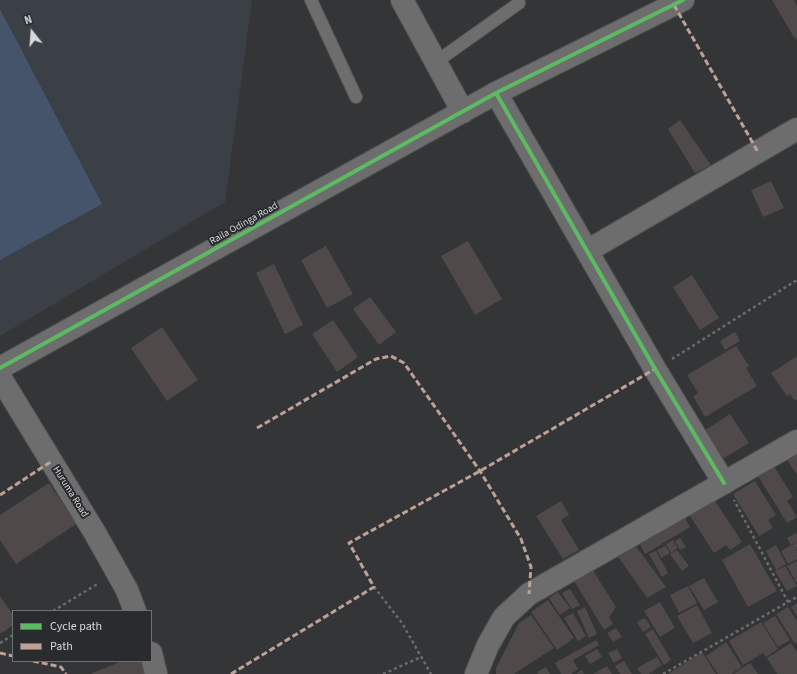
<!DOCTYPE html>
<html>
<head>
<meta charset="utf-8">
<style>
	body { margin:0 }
	#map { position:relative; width:797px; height:674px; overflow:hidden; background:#343537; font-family:"Source Sans 3",sans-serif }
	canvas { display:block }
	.legend { position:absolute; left:12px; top:610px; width:140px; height:52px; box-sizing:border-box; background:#292b2e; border:1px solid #6e7072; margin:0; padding:5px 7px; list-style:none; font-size:12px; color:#d6d8d9 }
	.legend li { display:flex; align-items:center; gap:8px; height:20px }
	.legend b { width:20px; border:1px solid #6e7072 }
	.north { position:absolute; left:12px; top:12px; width:40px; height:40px; -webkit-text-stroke:3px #292b2e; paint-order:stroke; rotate:343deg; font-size:11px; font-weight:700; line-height:16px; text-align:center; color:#d6d8d9 }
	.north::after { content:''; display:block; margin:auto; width:14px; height:18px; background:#d6d8d9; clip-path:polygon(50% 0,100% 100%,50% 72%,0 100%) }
</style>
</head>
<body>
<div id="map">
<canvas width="797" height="674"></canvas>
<ul class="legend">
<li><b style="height:5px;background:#5cba63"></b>Cycle path</li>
<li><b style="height:5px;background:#bda197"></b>Path</li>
</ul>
<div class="north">N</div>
</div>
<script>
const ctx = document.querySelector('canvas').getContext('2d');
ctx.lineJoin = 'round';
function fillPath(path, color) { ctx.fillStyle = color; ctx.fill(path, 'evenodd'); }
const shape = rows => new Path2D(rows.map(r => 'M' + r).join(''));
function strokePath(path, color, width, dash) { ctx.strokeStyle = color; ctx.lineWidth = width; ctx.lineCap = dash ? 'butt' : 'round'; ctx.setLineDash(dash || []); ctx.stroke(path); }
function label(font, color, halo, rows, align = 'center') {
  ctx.font = font + ' "Source Sans 3",sans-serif'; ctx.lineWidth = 4; ctx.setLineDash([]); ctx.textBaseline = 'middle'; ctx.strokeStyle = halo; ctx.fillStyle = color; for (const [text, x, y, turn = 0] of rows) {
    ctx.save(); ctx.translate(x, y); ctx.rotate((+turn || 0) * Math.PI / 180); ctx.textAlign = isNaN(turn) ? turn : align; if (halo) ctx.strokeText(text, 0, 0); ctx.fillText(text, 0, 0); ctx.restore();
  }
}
fillPath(shape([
	[0,0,252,0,225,202,0,336]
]), '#3b4047');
fillPath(shape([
	[0,9,102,204,0,260]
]), '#45546b');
fillPath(shape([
	[772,0,794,0,797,6,797,38,795,39],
	[680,120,711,165,695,173,668,129],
	[771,181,784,208,763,217,751,190],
	[468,241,502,299,475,315,441,256],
	[326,246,353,294,327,308,301,260],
	[274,264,303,325,285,334,256,273],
	[692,275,719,318,700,330,673,287],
	[370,297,396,332,379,345,353,309],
	[333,320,358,357,337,372,312,334],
	[162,327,198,380,167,401,131,348],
	[735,332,740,341,725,350,720,341],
	[736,346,749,366,746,368,757,386,705,417,693,396,698,393,687,375],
	[797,356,797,399,795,401,790,394,787,396,771,373],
	[730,414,749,443,721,460,702,432],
	[797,442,797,475,782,452],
	[774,466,793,497,787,501,797,517,787,523,758,476],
	[755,481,776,515,768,520,773,528,759,536,733,494],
	[49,483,76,524,16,564,0,540,0,515],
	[713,498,742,542,730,550,726,545,714,553,688,513],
	[561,501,569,515,561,520,579,550,563,559,536,516],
	[685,517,690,527,645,554,640,544],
	[796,533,797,536,797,548,796,548,797,551,797,559,788,564,781,551,794,544,793,543,791,545,787,538],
	[680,538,686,547,680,550,675,541],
	[673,540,678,548,671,553,666,544],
	[632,541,666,587,647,598,614,551],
	[750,544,777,591,748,607,722,560],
	[776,545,786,564,776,570,766,551],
	[666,546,670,553,661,558,657,550],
	[677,550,689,566,682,571,670,554],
	[656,551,668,573,662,577,649,554],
	[797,561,797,584,787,566],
	[785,566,797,586,787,591,775,571],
	[592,569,616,607,609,617,613,624,604,630,574,581],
	[704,578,718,602,704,610,689,586],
	[688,586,697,603,679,613,670,595],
	[570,589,580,605,572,609,562,593],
	[558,592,570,608,560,615,549,598],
	[0,596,13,615,13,625,0,634],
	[548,600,574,638,557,650,531,612],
	[660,602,675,628,660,637,644,611],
	[797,603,797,616,791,607],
	[697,605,712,633,693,643,677,616],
	[585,607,597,634,589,638,577,611],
	[788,607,797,621,797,642,795,644,776,614],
	[573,613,586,636,578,641,564,618],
	[531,615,554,648,514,674,496,674,496,668,519,623],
	[775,616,790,640,778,647,763,623],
	[645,618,651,627,643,632,637,622],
	[761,622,778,649,766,657,763,653,743,665,729,641],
	[616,628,622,637,613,642,607,633],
	[653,629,671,660,664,665,645,634],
	[596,640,599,645,573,660,578,669,571,674,561,674,555,663],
	[726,642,742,667,731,674,718,674,706,656],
	[791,643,797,652,797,674,777,674,767,658],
	[597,649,602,657,590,664,585,656],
	[617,649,622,658,614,663,608,653],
	[702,652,716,674,668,674],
	[657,657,662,665,648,674,641,674,637,668],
	[122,661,140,661,145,674,90,674],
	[624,661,632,674,620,674,615,666],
	[750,663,758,674,733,674],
	[607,666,612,674,593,674],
	[546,667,550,674,538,674,537,672],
	[582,670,584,674,576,674]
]), '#4f4949');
const service = shape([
	[311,0,356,97],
	[436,62,519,3]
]);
const minor = shape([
	[402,0,463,112],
	[496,93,655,369,724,483],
	[587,251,797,129],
	[0,368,496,93,683,0],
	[0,377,95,533,127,590,135,611],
	[151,653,156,674],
	[476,674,488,645,504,617,529,594,797,441]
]);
strokePath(service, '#515253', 14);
strokePath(minor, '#515253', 24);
strokePath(shape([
	[672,359,797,280],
	[374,587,402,623,431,674],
	[788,602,797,597],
	[53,611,99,583],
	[0,643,13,635],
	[383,674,421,657],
	[663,674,788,602,734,500]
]), '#6a6b6c', 2.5, [3, 3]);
strokePath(service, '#6d6d6e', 12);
strokePath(minor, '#6d6d6e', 22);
strokePath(shape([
	[674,5,758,152],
	[257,428,376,359,391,356,404,363,480,471,521,539,531,567,529,594],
	[0,495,52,461],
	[0,653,13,656],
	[33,661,61,667,66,674],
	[231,674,374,587,349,543,480,471,655,369]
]), '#bda197', 3, [6, 3]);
strokePath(shape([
	[496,93,655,369,724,483],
	[0,368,496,93,683,0]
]), '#5cba63', 4);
label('10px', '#d6d8d9', '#292b2e', [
	["Raila Odinga Road",244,224,-29],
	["Huruma Road",70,492,58]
]);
</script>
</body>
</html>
